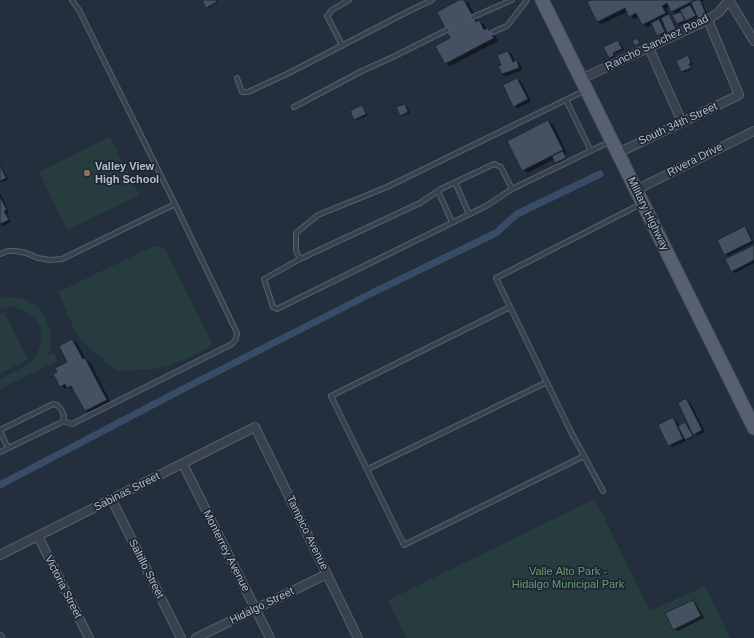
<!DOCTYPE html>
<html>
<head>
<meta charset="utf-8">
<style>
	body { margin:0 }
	canvas { display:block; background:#242f3e }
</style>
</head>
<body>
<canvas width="754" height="638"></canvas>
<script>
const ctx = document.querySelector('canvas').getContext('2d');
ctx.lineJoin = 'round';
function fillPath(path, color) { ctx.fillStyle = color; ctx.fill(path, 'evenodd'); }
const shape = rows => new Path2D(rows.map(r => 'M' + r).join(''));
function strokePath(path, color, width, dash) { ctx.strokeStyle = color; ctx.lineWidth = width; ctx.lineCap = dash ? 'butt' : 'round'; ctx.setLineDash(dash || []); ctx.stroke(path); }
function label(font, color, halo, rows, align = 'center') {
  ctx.font = font + ' Helvetica,sans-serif'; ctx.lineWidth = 3.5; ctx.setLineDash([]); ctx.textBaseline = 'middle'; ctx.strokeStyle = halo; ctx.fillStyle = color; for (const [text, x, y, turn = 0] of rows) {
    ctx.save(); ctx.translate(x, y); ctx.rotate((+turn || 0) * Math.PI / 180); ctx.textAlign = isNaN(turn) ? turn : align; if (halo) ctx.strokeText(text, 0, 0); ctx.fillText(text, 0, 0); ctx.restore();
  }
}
fillPath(shape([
	[110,137,139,195,67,230,39,172],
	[154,246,162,247,166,251,213,345,190,357,166,367,154,369,119,371,109,365,85,343,76,333,58,292],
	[4,297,24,299,33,304,40,310,49,326,51,336,51,345,48,355,54,353,57,361,0,389,0,379,27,365,34,360,41,345,42,336,41,328,37,321,26,311,11,306,0,309,0,299],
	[4,312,28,360,0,373,0,314],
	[595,499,650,611,705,586,730,638,406,638,388,600]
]), '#263c3f');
fillPath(shape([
	[203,0,217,0,218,3,208,8,206,7],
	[461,0,468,2,478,22,484,24,487,30,488,29,493,32,498,41,450,66,445,63],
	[594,0,705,0,702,2,709,17,698,17,679,25,677,24,677,14,672,11,670,7,666,8,677,30,670,33,668,32,660,36,658,35,653,25,647,27,643,24,639,17,635,19,630,16,627,12,602,24,597,22],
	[618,41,620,42,624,50,614,54,616,57,611,59,609,58],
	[508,52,512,54,515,62,516,61,520,63,522,70,506,76,502,74,502,66],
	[688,56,690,57,693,64,690,65,692,69,684,73,682,71],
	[517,79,521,81,531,101,518,108,514,106],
	[405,105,407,106,410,113,403,116,401,115],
	[362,106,368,115,357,120,355,119],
	[548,121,553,124,567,153,565,154,567,159,558,164,554,159,528,173,523,170],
	[0,163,8,179,2,182,0,181],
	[0,193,9,212,7,213,11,222,3,226,0,224],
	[745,228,748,230,754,243,728,256,725,254],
	[754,246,754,263,735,273,731,271],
	[72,340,77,343,86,360,90,362,111,403,90,413,85,411,74,389,73,390,68,387,66,389,61,386,68,362],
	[686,400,690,402,705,432,697,436,692,432,694,437,688,440,685,439,686,441,672,447,669,445,673,419,677,421,679,426,685,423,690,426],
	[693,601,696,603,704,618,678,631,674,629]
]), '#0007');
strokePath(shape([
	[0,485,183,389,372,293,496,233,517,214,600,174]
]), '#394c67', 7);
const building = shape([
	[202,0,216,0,217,2,206,8,202,0],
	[459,0,464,0,476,22,479,20,484,30,488,28,494,38,445,64,435,46,450,38,437,12,459,0],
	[591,0,695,0,671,12,667,3,662,6,666,13,642,25,636,13,629,17,625,8,597,22,587,2,591,0],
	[696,0,700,0,707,16,699,20,691,3,696,0],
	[690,5,696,16,685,21,680,10,690,5],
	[681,12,685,20,677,24,672,15,681,12],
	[669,14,676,29,667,33,661,18,669,14],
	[659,19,665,32,657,36,651,23,659,19],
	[637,38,640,43,635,46,632,41,637,38],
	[618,40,622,49,613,53,614,56,609,58,603,47,618,40],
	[508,51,513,62,517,60,519,68,502,74,498,66,501,65,497,55,508,51],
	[688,55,691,63,689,64,691,68,681,72,676,61,688,55],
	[517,78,528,99,513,107,503,85,517,78],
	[405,104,408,112,400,116,396,107,405,104],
	[362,105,366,114,354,120,350,111,362,105],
	[548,120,563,150,522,171,507,141,548,120],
	[563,151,566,158,555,163,552,156,563,151],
	[0,165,6,178,0,181,0,165],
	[0,197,7,210,4,211,9,220,0,224,0,197],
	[745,226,752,241,724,255,717,240,745,226],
	[754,245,754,260,731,272,725,259,754,245],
	[72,339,83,359,85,358,107,400,85,411,71,386,67,388,65,384,60,387,53,374,57,372,55,368,67,362,59,346,72,339],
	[686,398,702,430,693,435,678,403,686,398],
	[673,417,683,439,668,446,658,425,673,417],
	[685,422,693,436,685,440,678,426,685,422],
	[693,600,701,616,673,630,665,613,693,600]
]);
fillPath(building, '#455162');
strokePath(building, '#1f2835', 1);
const lane = shape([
	[473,17,512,0],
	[493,32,507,26,527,0],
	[342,45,327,16,332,10,349,0],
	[237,78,242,92,248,92,287,74,407,12,432,0],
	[584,91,387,187,318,215,296,233,296,251,300,259,264,279,273,307,277,309,486,206,512,189,609,142],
	[566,100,591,151],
	[294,107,362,71,395,56,447,30],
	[455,182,469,214],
	[438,191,452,222],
	[0,254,8,251,16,251,26,253,38,258,50,260,62,259,175,204],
	[300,259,420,203,441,189,494,164,501,167,512,189],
	[510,307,331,396,404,545,584,456],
	[63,421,72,424,232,344,236,339,237,333,175,204,79,10,72,0],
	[0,430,53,404,57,405,61,409,64,416,63,421,60,423,0,452],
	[0,431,8,448],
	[368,469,547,382],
	[603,491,571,432,496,278,641,204]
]);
const street = shape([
	[729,0,754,41],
	[649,48,682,122],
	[581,79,708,20,719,12,729,0],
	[618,153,739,95,708,20],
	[636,190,754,131],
	[183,464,270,638],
	[112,500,181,638],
	[38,536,89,638],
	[0,555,255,427,358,638],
	[0,637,0,638],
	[196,638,327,574]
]);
const primary = shape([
	[542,0,754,428]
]);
strokePath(lane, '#565f6c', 6);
strokePath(street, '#565f6c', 10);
strokePath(primary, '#414a57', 15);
strokePath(lane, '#38414e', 4);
strokePath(street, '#38414e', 8);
strokePath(primary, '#56606e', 13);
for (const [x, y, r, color] of [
	[87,173,4,"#8d6e63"]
]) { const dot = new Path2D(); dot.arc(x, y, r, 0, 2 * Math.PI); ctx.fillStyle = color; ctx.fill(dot); strokePath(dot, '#1d2633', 1.5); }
label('11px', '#b4bcc9', '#1d2633', [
	["Rancho Sanchez Road",657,43,-26],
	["South 34th Street",678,124,-25],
	["Rivera Drive",695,160,-27],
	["Military Highway",648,214,64],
	["Sabinas Street",127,492,-27],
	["Tampico Avenue",307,533,64],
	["Monterrey Avenue",226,551,63],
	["Saltillo Street",146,569,63],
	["Victoria Street",63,587,63],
	["Hidalgo Street",262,606,-26]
]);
label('bold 11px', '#b4bcc9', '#1d2633', [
	["Valley View",95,167],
	["High School",95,180]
], 'left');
label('11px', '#6b9a76', '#1d2633', [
	["Valle Alto Park -",568,572],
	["Hidalgo Municipal Park",568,585]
]);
</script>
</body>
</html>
